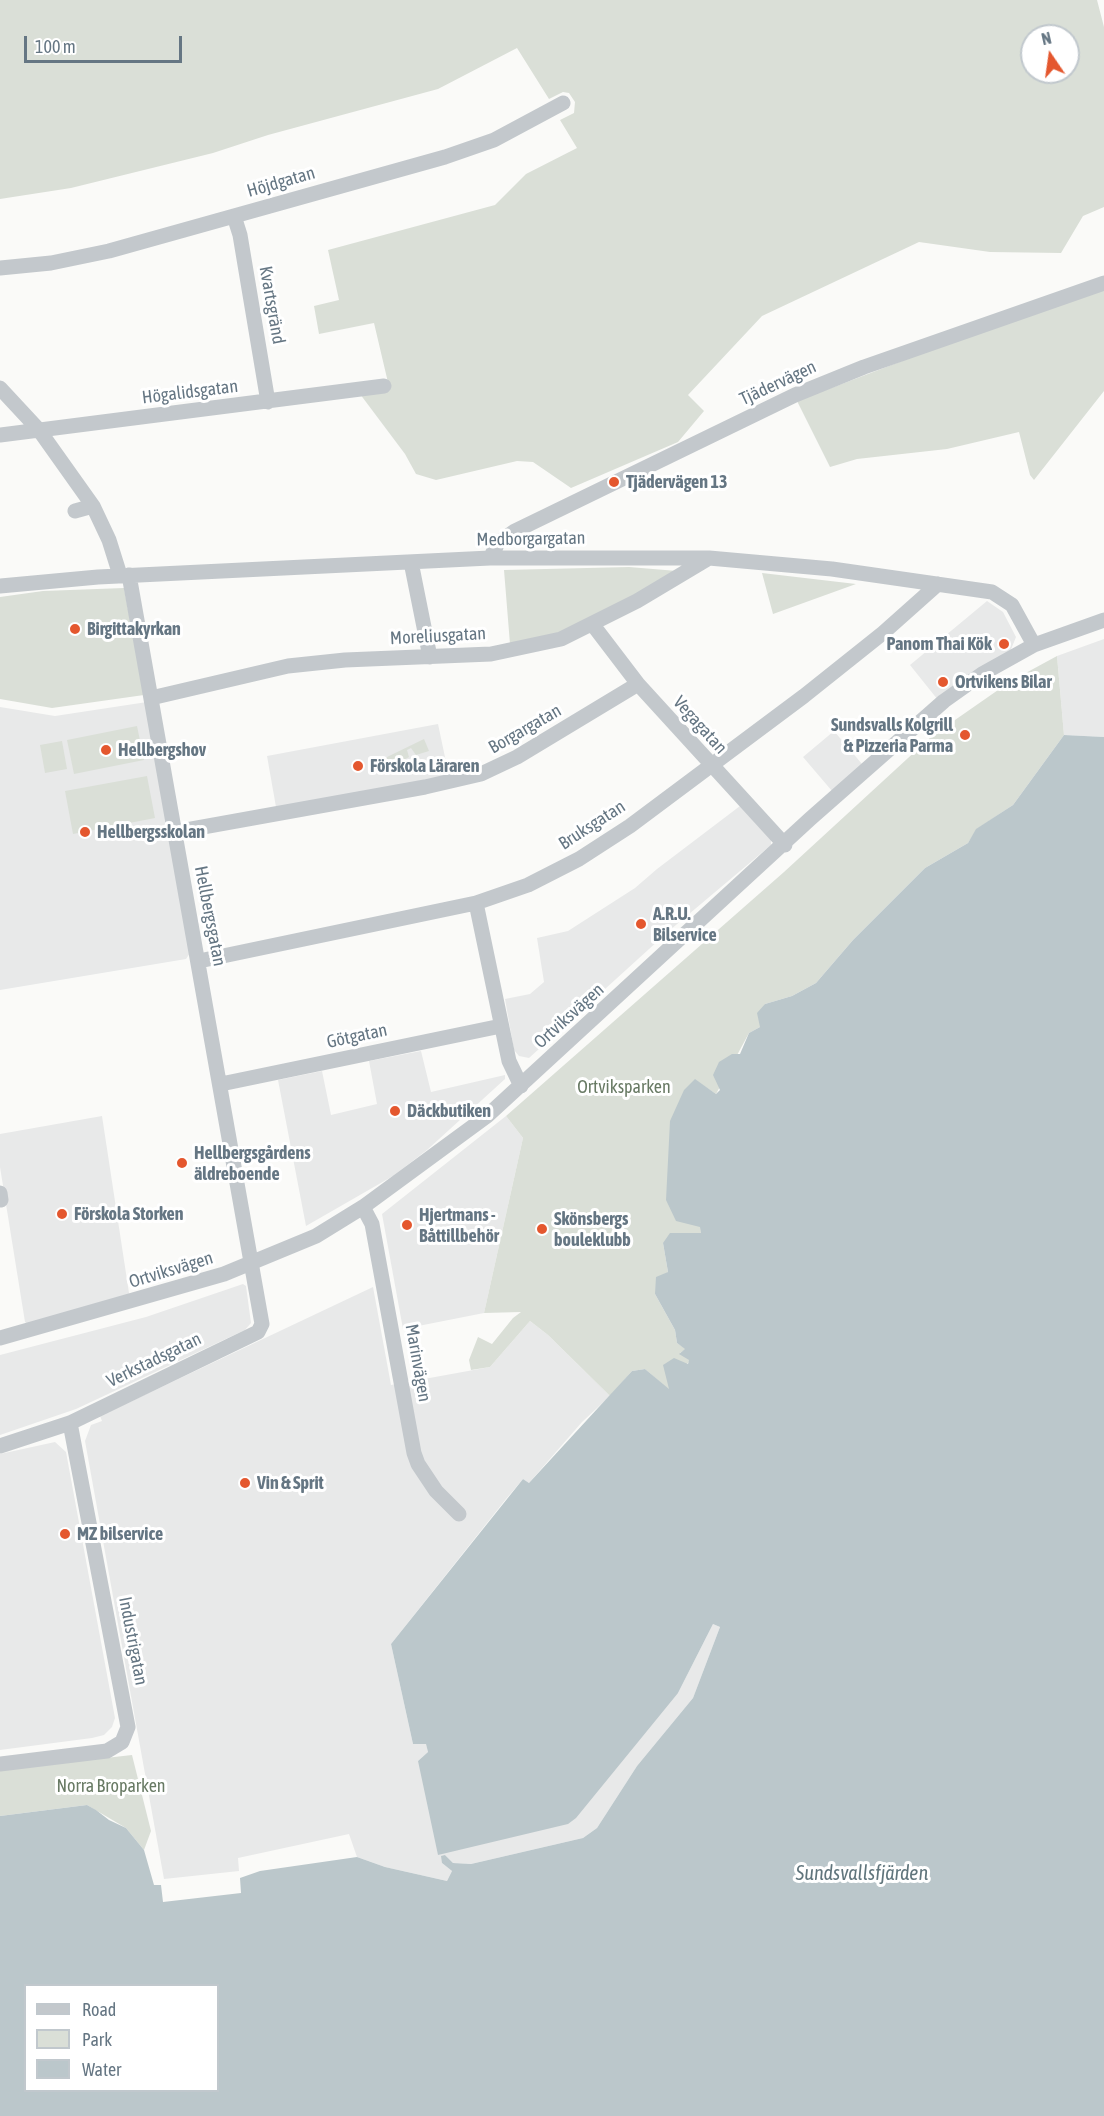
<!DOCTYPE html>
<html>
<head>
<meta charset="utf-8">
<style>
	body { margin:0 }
	#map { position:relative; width:1104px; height:2116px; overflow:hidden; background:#fafaf8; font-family:"Asap Condensed",sans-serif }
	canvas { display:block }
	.legend { position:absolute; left:24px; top:1984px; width:195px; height:108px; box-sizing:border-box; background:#fff; border:2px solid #c1c8cd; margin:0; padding:8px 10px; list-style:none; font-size:18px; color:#657683 }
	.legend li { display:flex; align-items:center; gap:12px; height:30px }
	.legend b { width:30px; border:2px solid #c1c8cd }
	.north { position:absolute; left:1020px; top:24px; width:60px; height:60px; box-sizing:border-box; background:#fff; border:2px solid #c1c8cd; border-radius:50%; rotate:347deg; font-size:16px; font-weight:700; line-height:24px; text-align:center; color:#657683 }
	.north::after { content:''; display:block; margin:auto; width:21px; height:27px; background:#e4572e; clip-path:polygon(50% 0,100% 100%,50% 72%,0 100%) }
	.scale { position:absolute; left:24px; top:36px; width:158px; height:27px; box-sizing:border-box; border:3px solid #657683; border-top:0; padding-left:8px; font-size:18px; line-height:21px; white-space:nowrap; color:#657683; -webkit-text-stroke:4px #fff; paint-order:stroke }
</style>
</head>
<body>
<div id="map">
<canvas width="1104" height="2116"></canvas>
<ul class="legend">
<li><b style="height:8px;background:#c3c8cc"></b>Road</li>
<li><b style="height:16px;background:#dadfd7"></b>Park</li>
<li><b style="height:16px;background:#bbc7cb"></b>Water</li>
</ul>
<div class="north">N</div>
<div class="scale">100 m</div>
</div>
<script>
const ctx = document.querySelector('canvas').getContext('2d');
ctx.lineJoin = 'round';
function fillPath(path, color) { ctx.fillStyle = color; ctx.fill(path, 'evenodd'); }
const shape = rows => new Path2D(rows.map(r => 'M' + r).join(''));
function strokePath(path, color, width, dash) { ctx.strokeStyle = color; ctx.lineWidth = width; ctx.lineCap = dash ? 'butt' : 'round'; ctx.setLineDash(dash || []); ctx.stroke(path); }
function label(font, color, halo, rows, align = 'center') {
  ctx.font = font + ' "Asap Condensed",sans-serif'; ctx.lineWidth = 6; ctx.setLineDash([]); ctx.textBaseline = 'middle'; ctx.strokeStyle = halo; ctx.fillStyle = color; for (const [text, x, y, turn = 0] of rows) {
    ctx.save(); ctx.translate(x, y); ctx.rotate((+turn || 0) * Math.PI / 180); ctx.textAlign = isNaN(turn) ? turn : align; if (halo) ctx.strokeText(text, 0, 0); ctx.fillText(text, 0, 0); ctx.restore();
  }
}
fillPath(shape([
	[987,601,1003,612,1016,637,1010,652,938,700,910,665],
	[1104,639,1104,737,1064,735,1057,656],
	[147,702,190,953,186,959,0,990,0,707,55,716],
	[438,724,449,776,276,807,267,756],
	[834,731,862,764,832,791,803,757],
	[740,806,771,840,771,845,670,930,529,1058,519,1056,514,1050,505,999,530,994,544,982,537,938,568,931,635,888,657,869],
	[421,1051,431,1092,505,1075,505,1079,427,1150,393,1176,306,1226,278,1080,322,1071,331,1115,377,1104,369,1061],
	[102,1116,129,1293,127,1297,28,1324,25,1322,0,1167,0,1134],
	[506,1116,523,1138,484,1313,403,1329,382,1214],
	[243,1284,246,1286,251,1323,245,1330,76,1409,0,1435,0,1355,146,1317],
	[373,1287,391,1385,490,1367,530,1321,548,1335,610,1396,582,1422,529,1483,523,1479,506,1499,391,1644,413,1744,426,1743,428,1752,418,1761,678,1693,713,1624,720,1627,693,1698,637,1766,597,1828,583,1838,471,1864,453,1863,445,1855,442,1863,452,1871,447,1881,385,1867,357,1857,349,1834,238,1858,239,1871,164,1879,85,1441,91,1425,102,1421,100,1416],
	[55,1442,66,1452,115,1718,112,1727,104,1735,92,1738,0,1750,0,1454]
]), '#e8e9e9');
fillPath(shape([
	[0,0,1097,0,1104,27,1104,207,1083,216,1061,253,990,252,919,242,762,316,688,395,704,411,678,442,571,488,533,462,517,461,436,480,416,474,405,454,360,394,390,391,374,323,319,334,314,306,339,300,328,250,495,205,526,174,577,148,560,120,574,113,575,102,569,93,563,92,549,99,517,48,438,89,268,135,213,153,71,188,0,199],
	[1032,36,1068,36,1068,72,1032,72],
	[1104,289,1104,391,1034,480,1030,475,1019,432,947,449,857,459,830,467,797,401,973,334],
	[629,567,677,571,621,604,558,634,510,644,504,570],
	[762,573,856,584,773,614],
	[124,588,144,695,52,708,0,699,0,597,43,591],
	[1057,656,1064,735,1013,805,977,829,968,843,925,868,853,940,816,983,792,996,765,1004,760,1027,749,1033,716,1094,695,1080,701,1234,663,1243,668,1272,655,1294,675,1330,677,1343,686,1349,680,1353,690,1360,669,1390,645,1369,632,1371,610,1396,548,1335,530,1321,490,1367,471,1370,469,1360,478,1337,492,1344,513,1318,521,1312,484,1313,523,1138,506,1116,784,872,932,736,1011,681],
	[137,726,144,760,74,774,67,740],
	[424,739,429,751,416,755,411,748,407,750,409,757,402,761,405,772,392,773,387,770,385,761,387,757],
	[62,741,67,769,45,773,40,745],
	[147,776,155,818,73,834,65,791],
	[132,1755,151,1831,144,1850,126,1828,87,1805,0,1816,0,1770]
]), '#dadfd7');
fillPath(shape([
	[1064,735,1104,737,1104,2116,0,2116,0,1816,87,1805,96,1810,109,1820,126,1828,144,1850,154,1885,161,1885,163,1902,241,1893,240,1878,260,1871,357,1857,385,1867,447,1881,452,1871,442,1863,441,1856,445,1855,453,1863,471,1864,583,1838,597,1828,637,1766,693,1698,720,1627,713,1624,678,1693,576,1818,568,1824,438,1855,418,1761,428,1752,426,1744,413,1744,391,1644,523,1479,529,1483,632,1371,645,1369,669,1389,663,1365,674,1358,688,1364,689,1360,679,1354,685,1349,677,1343,675,1330,655,1294,656,1277,668,1272,663,1243,670,1233,701,1233,700,1227,676,1221,666,1200,670,1121,684,1090,695,1079,716,1094,720,1090,713,1075,719,1062,732,1054,740,1054,749,1033,760,1027,757,1013,765,1004,792,996,816,983,853,940,925,868,968,843,976,829,1013,805],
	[26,1986,218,1986,218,2090,26,2090]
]), '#bbc7cb');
strokePath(shape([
	[234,216,240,235,268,402],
	[0,268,51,263,109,251,445,157,494,140,563,103],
	[0,388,39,430,93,506,109,540,120,575],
	[0,435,384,386],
	[75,511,93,506],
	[490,558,498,543,515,531,795,395,864,367,1104,283],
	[411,562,430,657],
	[0,586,98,577,490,558,709,558,832,569,992,592,1012,605,1034,645],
	[593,625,638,684,785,845],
	[151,698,288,666,345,660,491,654,561,639,637,601,709,558],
	[175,832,425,787,481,774,517,757,638,684],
	[476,903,509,1061,521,1086],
	[199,961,476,903,528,885,579,859,630,826,804,696,883,633,938,584],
	[221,1084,501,1026],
	[0,1193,1,1200],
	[363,1207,372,1224,414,1453,418,1464,436,1491,459,1514],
	[0,1338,224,1274,316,1236,363,1207,487,1116,810,819,944,701,982,674,1034,645,1104,620],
	[0,1446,70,1423,258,1332,262,1324,129,575],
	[0,1764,107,1751,122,1742,128,1727,70,1423]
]), '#c3c8cc', 15);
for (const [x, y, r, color] of [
	[614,482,6,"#e4572e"],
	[75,629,6,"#e4572e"],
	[1004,644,6,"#e4572e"],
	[943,682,6,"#e4572e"],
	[965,735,6,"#e4572e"],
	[106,750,6,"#e4572e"],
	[358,766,6,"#e4572e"],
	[85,832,6,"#e4572e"],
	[641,924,6,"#e4572e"],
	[395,1111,6,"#e4572e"],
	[182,1163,6,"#e4572e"],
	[62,1214,6,"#e4572e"],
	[407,1225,6,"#e4572e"],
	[542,1229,6,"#e4572e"],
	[245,1483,6,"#e4572e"],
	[65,1534,6,"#e4572e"]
]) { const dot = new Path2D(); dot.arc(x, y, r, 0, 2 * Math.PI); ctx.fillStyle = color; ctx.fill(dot); strokePath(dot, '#fff', 2); }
label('18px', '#657683', '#fff', [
	["Höjdgatan",281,182,-16],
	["Kvartsgränd",272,305,80],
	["Tjädervägen",778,383,-25],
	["Högalidsgatan",190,392,-7],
	["Medborgargatan",531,539,-1],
	["Moreliusgatan",438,636,-3],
	["Vegagatan",700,725,48],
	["Borgargatan",525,729,-30],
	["Bruksgatan",592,825,-33],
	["Hellbergsgatan",210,916,79],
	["Ortviksvägen",569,1016,-42],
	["Götgatan",357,1036,-12],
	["Ortviksvägen",171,1270,-17],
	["Verkstadsgatan",154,1360,-26],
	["Marinvägen",418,1363,80],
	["Industrigatan",133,1641,79]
]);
label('bold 18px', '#657683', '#fff', [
	["Tjädervägen 13",626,482],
	["Birgittakyrkan",87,629],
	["Panom Thai Kök",992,644,"right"],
	["Ortvikens Bilar",955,682],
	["Sundsvalls Kolgrill",953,725,"right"],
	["& Pizzeria Parma",953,746,"right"],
	["Hellbergshov",118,750],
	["Förskola Läraren",370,766],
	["Hellbergsskolan",97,832],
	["A.R.U.",653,914],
	["Bilservice",653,935],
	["Däckbutiken",407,1111],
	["Hellbergsgårdens",194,1153],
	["äldreboende",194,1174],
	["Förskola Storken",74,1214],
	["Hjertmans -",419,1215],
	["Båttillbehör",419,1236],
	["Skönsbergs",554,1219],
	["bouleklubb",554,1240],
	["Vin & Sprit",257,1483],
	["MZ bilservice",77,1534]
], 'left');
label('18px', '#687a64', '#fff', [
	["Ortviksparken",624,1087],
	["Norra Broparken",111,1786]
]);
label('italic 20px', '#60757c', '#fff', [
	["Sundsvallsfjärden",862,1874]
]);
</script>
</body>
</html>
